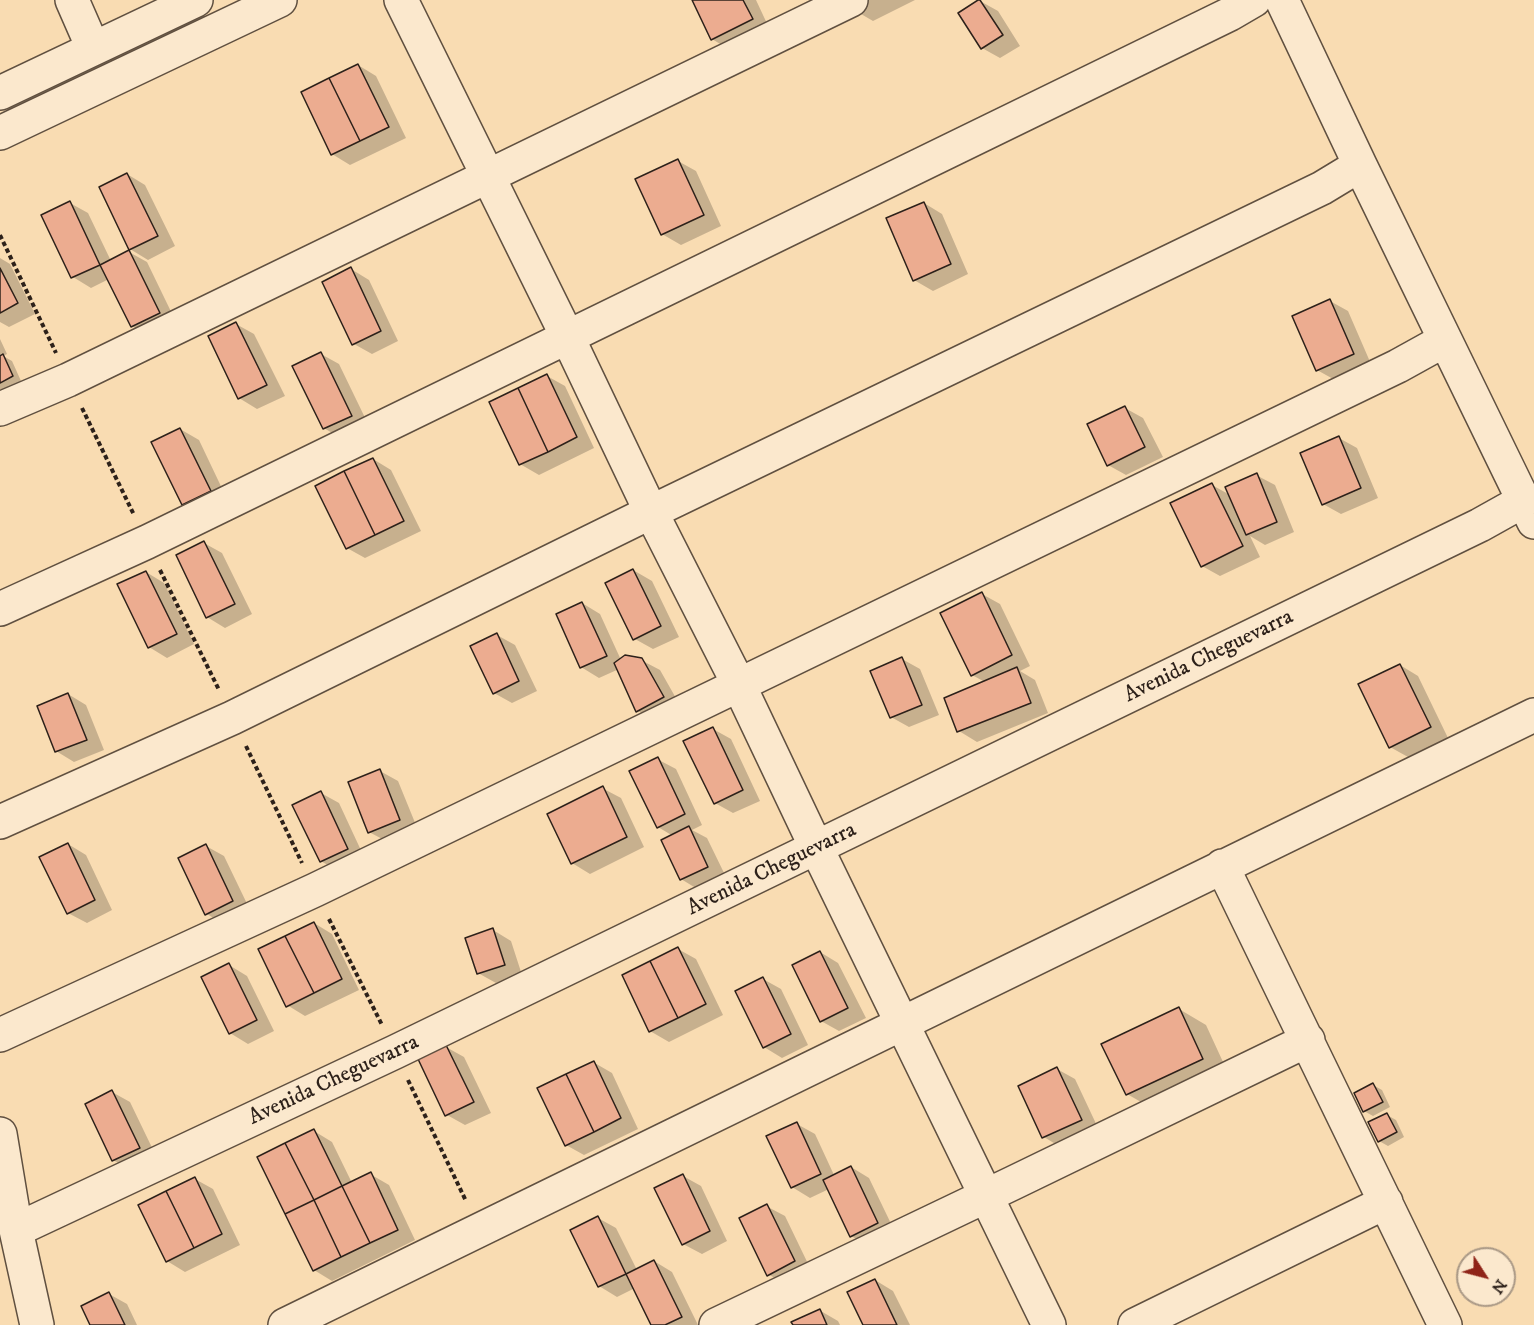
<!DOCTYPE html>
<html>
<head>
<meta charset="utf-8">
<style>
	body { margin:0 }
	#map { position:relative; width:1534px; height:1325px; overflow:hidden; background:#f9dcb2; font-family:"IM FELL DW Pica",serif }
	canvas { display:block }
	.north { position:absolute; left:1456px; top:1247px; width:60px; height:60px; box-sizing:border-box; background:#fbe8cd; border:2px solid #a99885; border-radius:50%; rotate:126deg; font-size:16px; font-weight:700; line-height:24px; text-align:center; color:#2d211a }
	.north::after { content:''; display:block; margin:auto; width:21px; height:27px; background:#8f2418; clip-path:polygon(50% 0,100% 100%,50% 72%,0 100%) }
</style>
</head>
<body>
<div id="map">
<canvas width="1534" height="1325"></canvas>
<div class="north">N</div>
</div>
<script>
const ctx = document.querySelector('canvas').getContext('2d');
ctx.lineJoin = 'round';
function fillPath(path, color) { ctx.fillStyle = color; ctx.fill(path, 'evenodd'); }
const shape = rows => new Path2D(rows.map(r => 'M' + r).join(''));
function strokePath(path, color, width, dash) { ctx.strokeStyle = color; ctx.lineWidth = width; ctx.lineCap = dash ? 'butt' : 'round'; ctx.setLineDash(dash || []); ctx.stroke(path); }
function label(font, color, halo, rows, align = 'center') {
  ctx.font = font + ' "IM FELL DW Pica",serif'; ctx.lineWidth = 4.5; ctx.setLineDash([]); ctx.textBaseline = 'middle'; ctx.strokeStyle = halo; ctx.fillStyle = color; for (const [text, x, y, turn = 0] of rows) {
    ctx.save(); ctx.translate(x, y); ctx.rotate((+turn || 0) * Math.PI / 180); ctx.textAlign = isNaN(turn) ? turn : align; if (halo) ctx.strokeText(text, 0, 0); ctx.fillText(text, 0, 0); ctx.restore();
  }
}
fillPath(shape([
	[694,0,756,0,770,30,730,50,712,39],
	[837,0,915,0,873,21],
	[980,1,998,11,1020,46,1000,58,982,48],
	[358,65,376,76,406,138,350,165,332,154],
	[678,161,696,171,721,226,681,245,662,234],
	[127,174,145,185,175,246,148,260,130,249],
	[70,203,88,213,111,261,129,252,147,262,177,324,150,337,132,326,109,279,91,288,73,277,43,216],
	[924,203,942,214,968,274,933,291,914,280],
	[0,258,10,264,35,314,9,327,0,322],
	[351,269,369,280,398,341,372,354,354,344],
	[1330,301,1348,311,1371,364,1335,380,1317,370],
	[236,324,254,334,285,396,257,409,239,398],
	[0,339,7,354,3,356,12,361,21,381,2,390,0,389],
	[321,354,339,364,369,426,342,439,324,428],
	[547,376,565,386,594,448,539,475,520,464],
	[1125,408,1143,418,1163,457,1126,475,1108,465],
	[180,429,199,440,228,501,201,515,183,504],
	[1339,438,1357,448,1378,498,1341,514,1323,504],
	[373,459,391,470,421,531,365,558,347,548],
	[1256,475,1275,485,1294,532,1265,545,1250,536,1260,557,1220,576,1202,566,1212,485,1230,495],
	[204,543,222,553,252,614,225,628,207,617],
	[633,570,652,581,679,637,653,649,635,639],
	[146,572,164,583,194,644,167,658,149,647],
	[982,594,1000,604,1030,666,1020,671,1035,680,1048,713,977,742,959,731,985,682,972,675],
	[582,603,600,614,621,660,641,660,660,670,681,707,656,722,638,711,619,669,599,678,581,667],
	[497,635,515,645,537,691,512,703,494,693],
	[902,659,920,669,939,715,909,727,891,717],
	[1400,665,1418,676,1448,738,1408,757,1390,747],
	[68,694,86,705,104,750,74,762,56,751],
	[713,729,731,739,760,801,733,813,715,803],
	[657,759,676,769,702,825,692,830,707,838,726,877,699,890,681,879,673,836,658,827],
	[380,771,398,781,418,830,388,842,369,832],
	[602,788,621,798,644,847,590,874,572,863],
	[321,793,339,803,365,859,339,872,321,861],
	[68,844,86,855,112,910,87,923,68,913],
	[206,846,224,856,251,912,225,925,207,914],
	[314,923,332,934,359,990,305,1016,287,1005],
	[493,930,511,941,522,975,496,983,478,973],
	[678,949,696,959,723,1015,669,1042,650,1031],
	[820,952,838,963,866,1018,839,1031,821,1021],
	[229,965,247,976,274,1031,248,1044,230,1033],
	[763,979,781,989,808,1045,782,1058,764,1047],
	[1179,1009,1206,1025,1229,1075,1155,1110,1127,1094],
	[446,1047,464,1057,491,1113,465,1125,447,1115],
	[593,1062,612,1073,638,1129,584,1155,566,1145],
	[1057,1069,1075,1079,1099,1130,1062,1148,1044,1137,1020,1087],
	[1373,1085,1382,1090,1390,1107,1373,1116,1364,1111],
	[112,1092,130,1102,157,1158,131,1170,113,1160],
	[1387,1115,1396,1120,1404,1137,1388,1146,1379,1141],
	[797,1124,815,1134,834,1175,851,1167,869,1178,896,1234,869,1246,851,1236,829,1189,810,1198,792,1187],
	[314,1131,332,1142,352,1183,370,1174,389,1185,415,1240,332,1281,314,1270],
	[683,1176,701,1186,727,1241,702,1254,683,1244],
	[195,1179,213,1189,240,1245,185,1272,167,1261],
	[766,1206,785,1216,812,1272,786,1285,768,1274],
	[598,1218,616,1228,637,1270,654,1261,672,1272,698,1325,653,1325,635,1288,617,1297,599,1286],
	[875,1280,893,1291,910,1325,864,1325],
	[109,1294,127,1304,137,1325,92,1325],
	[819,1310,838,1321,840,1325,794,1325]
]), '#0003');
const building = shape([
	[692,0,743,0,753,19,711,40,692,0],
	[978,0,980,0,1003,35,981,49,958,13,978,0],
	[358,64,389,127,360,141,329,78,358,64],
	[329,78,360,141,331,155,301,92,329,78],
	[678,159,704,215,661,235,635,179,678,159],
	[127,173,158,236,129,250,99,187,127,173],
	[70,201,100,265,71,278,41,215,70,201],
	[924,202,951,264,913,281,886,218,924,202],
	[129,250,160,313,131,327,100,265,129,250],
	[351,267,381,331,352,345,322,282,351,267],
	[0,268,18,303,0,313,0,268],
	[1330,299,1354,354,1316,371,1292,316,1330,299],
	[236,322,267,385,238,399,208,336,236,322],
	[321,352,352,416,323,429,292,366,321,352],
	[3,354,13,376,0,383,0,356,3,354],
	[547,374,577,437,548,452,518,388,547,374],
	[518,388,548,452,519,465,489,402,518,388],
	[1125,406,1145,447,1107,466,1087,424,1125,406],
	[180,428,211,491,182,505,151,442,180,428],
	[1339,436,1361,488,1322,505,1300,453,1339,436],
	[373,458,404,521,375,535,344,471,373,458],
	[344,471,375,535,346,549,315,486,344,471],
	[1257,473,1277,522,1246,535,1225,487,1257,473],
	[1212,483,1243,546,1201,567,1170,503,1212,483],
	[204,541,235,604,206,618,176,555,204,541],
	[633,569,661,626,633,640,605,583,633,569],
	[146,571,177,634,148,648,117,584,146,571],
	[982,592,1012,655,971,676,940,613,982,592],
	[582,602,607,656,580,668,556,614,582,602],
	[497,633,519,681,493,694,470,646,497,633],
	[625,655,642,658,664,697,636,712,614,663,625,655],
	[902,657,922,705,890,718,870,671,902,657],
	[1400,664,1431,727,1389,748,1358,684,1400,664],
	[1017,667,1031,703,957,732,944,698,1017,667],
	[68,693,87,740,55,752,37,706,68,693],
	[713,727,743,790,714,804,683,741,713,727],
	[658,757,685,814,657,828,629,771,658,757],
	[380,769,400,820,368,833,348,782,380,769],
	[603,786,627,837,571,864,547,814,603,786],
	[321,791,348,849,320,862,292,805,321,791],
	[689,826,708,867,680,880,661,840,689,826],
	[68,843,95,900,67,914,39,857,68,843],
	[206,844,233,901,205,915,178,858,206,844],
	[314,922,342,979,314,993,285,936,314,922],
	[493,928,505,965,477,974,465,938,493,928],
	[285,936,314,993,286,1007,258,949,285,936],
	[678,947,706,1004,678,1018,650,961,678,947],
	[820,951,848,1008,820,1022,792,965,820,951],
	[650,961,678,1018,649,1032,622,975,650,961],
	[229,963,257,1020,229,1034,201,977,229,963],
	[763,977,791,1034,763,1048,735,991,763,977],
	[1179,1007,1203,1059,1126,1095,1101,1044,1179,1007],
	[446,1045,474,1102,445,1116,418,1059,446,1045],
	[594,1061,621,1118,594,1132,566,1074,594,1061],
	[1057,1067,1082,1120,1042,1138,1018,1086,1057,1067],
	[566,1074,594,1132,565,1146,537,1088,566,1074],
	[1373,1083,1383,1102,1363,1112,1354,1093,1373,1083],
	[112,1090,140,1148,112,1161,85,1104,112,1090],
	[1387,1113,1397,1132,1378,1142,1368,1122,1387,1113],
	[797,1122,821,1174,791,1188,766,1136,797,1122],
	[314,1129,342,1186,314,1200,285,1143,314,1129],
	[285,1143,314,1200,285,1214,257,1157,285,1143],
	[851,1166,878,1223,850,1237,823,1180,851,1166],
	[371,1172,398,1230,370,1243,342,1186,371,1172],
	[683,1174,710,1231,682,1245,654,1188,683,1174],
	[195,1177,222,1234,194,1248,166,1191,195,1177],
	[342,1186,370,1243,341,1257,314,1200,342,1186],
	[166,1191,194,1248,166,1262,138,1205,166,1191],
	[314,1200,341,1257,313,1271,285,1214,314,1200],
	[767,1204,795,1261,767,1276,739,1218,767,1204],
	[598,1216,626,1274,598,1287,570,1230,598,1216],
	[654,1260,682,1317,665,1325,651,1325,626,1274,654,1260],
	[875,1279,897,1325,863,1325,847,1292,875,1279],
	[109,1292,125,1325,90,1325,81,1306,109,1292],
	[820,1309,827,1325,793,1325,791,1322,820,1309]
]);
fillPath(building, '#ecac90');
strokePath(building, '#2d211a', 1.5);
const street = shape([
	[72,0,93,48],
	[401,0,568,338,651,512,739,685,816,847,1049,1325],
	[1282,0,1360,165,1534,522],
	[0,93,196,0],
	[0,133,280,0],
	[0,409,68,380,851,0],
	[0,609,147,542,1230,14,1254,0],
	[0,822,232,718,651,512,1322,188,1360,165],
	[1222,866,1445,1325],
	[0,1035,315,890,1398,366,1445,340],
	[0,1134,16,1230,37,1325],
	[16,1230,395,1052,1480,525,1523,501],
	[285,1325,1534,715],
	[716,1325,1013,1183,1308,1040],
	[1135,1325,1386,1202]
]);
strokePath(street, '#605040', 36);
strokePath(shape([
	[0,235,56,353],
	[82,408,134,515],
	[160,570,219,690],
	[246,746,302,863],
	[329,919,382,1025],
	[408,1080,466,1201]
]), '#2d211a', 4, [4.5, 3]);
strokePath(street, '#fbe8cd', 33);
label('22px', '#2d211a', '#fbe8cd', [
	["Avenida Cheguevarra",1209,657,-26],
	["Avenida Cheguevarra",772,870,-26],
	["Avenida Cheguevarra",334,1081,-25]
]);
</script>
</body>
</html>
